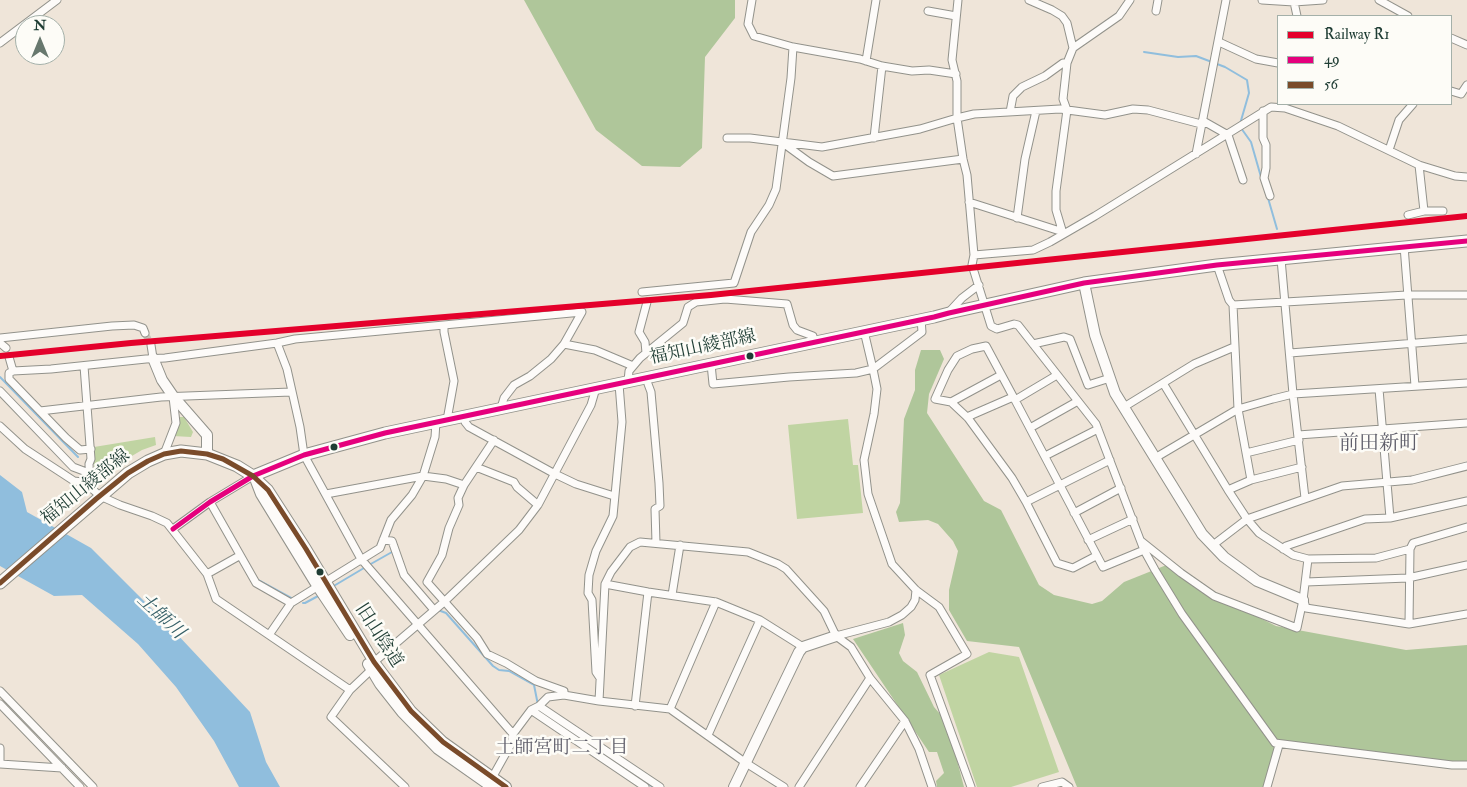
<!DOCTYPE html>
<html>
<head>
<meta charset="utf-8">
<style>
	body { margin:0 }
	#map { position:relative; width:1467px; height:787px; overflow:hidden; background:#efe5d9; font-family:"IM FELL Double Pica",serif }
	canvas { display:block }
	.legend { position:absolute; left:1277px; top:15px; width:175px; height:90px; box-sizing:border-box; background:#fdfcf7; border:1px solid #a4b0a9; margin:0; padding:6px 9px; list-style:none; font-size:15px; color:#1f3d34 }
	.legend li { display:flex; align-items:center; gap:10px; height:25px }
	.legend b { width:25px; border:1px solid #a4b0a9 }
	.north { position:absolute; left:15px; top:15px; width:50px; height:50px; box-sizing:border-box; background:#fdfcf7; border:1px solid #a4b0a9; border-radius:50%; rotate:0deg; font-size:14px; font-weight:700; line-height:20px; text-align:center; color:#1f3d34 }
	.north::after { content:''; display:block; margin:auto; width:18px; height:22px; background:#68786e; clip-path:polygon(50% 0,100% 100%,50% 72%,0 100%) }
</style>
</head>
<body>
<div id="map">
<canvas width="1467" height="787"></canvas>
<ul class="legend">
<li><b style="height:6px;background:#e4002b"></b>Railway R1</li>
<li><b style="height:6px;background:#e5007d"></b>49</li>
<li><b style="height:6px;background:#7a4b2a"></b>56</li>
</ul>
<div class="north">N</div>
</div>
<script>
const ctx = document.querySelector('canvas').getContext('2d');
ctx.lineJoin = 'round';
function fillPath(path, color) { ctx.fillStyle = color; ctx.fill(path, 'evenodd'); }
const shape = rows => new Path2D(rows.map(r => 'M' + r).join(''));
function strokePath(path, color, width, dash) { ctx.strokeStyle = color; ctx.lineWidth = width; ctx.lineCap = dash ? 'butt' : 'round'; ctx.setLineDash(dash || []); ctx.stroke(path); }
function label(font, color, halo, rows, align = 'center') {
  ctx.font = font + ' "IM FELL Double Pica","Noto Serif JP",serif'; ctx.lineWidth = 5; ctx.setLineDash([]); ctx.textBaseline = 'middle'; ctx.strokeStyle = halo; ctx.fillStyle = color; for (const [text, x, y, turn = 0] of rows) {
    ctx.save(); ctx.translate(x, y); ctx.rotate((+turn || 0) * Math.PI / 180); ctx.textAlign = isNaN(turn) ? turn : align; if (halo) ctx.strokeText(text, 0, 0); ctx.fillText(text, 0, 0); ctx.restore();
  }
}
fillPath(shape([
	[179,417,184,417,193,432,191,437,173,436],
	[848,419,853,465,858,465,863,513,797,519,788,425],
	[155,437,156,445,142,450,120,463,94,484,94,447],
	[989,652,1019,657,1059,772,1011,787,977,787,939,675]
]), '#c0d4a2');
fillPath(shape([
	[524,0,735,0,735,18,705,57,702,148,680,167,642,166,596,130],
	[921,350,940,350,944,359,929,394,927,413,984,501,1001,510,1039,585,1054,595,1092,604,1102,601,1124,582,1174,562,1212,594,1276,626,1406,650,1467,645,1467,761,1444,761,1278,742,1265,787,1077,787,1019,647,967,641,949,610,949,590,958,551,953,541,938,524,928,520,899,522,896,512,900,503,904,419,915,390,915,370],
	[903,623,905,635,899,653,903,661,917,672,934,707,947,722,964,787,937,787,936,781,944,773,937,752,929,752,853,639]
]), '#afc69a');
fillPath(shape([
	[0,475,22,492,27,512,91,548,175,632,250,712,266,762,280,787,239,787,214,741,176,687,138,644,82,595,54,596,0,566]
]), '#90bedd');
strokePath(shape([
	[1144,52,1178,57,1196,56,1225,67,1247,80,1249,93,1240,124],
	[1241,128,1251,142,1261,177],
	[1268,198,1277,229],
	[0,377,78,457],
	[369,565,392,552],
	[258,580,293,599],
	[332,587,364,568],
	[303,603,305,603,320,595],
	[438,610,446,613,493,666,499,670,509,671,534,685,538,705],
	[549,717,653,787]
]), '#90bedd', 2);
strokePath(shape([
	[145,333,151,345]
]), '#c5c3b8', 7, [7, 3.5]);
const street = shape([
	[752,0,748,24,754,36,793,47,860,59,882,66,912,71,929,70,956,74],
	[958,0,952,60,957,81,957,118,963,159,967,175,974,255,972,265,991,326,997,329,1014,324,1018,325,1096,424,1144,550,1155,570,1182,614,1275,743,1452,765,1467,765],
	[1029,0,1052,10,1062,16,1067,23,1073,48,1067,63,1063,99,1067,110,1056,191,1056,210,1062,230],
	[1262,0,1294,2,1323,0],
	[1379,0,1408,16],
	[1294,2,1297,16],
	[928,11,956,16],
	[1156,11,1158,0],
	[1451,38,1467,45],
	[1219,42,1256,59,1278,63],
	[0,43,57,0],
	[1073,48,1119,16,1130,0],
	[866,61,876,0],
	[1451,91,1461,94,1467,85],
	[1263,111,1263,138,1266,145,1266,168,1264,178,1270,196],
	[1010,112,1013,96,1022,87,1045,76,1063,63,1067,63],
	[727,138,750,138,822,147,920,129,957,118,974,114,1060,109,1105,115,1133,109,1148,110,1201,124,1205,122,1228,135,1243,180],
	[874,138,882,66],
	[783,143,809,162,833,176,963,159],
	[1389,150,1399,120,1413,104],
	[1196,154,1226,0],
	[1419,165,1424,211],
	[969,202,1063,232],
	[1408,215,1424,211,1443,211],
	[1017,218,1025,159,1036,111],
	[1404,246,1415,386],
	[974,255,1033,250,1050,242,1095,216,1271,107,1285,108,1338,126,1419,165,1455,176,1467,177],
	[1281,259,1293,394,1305,498],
	[1217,265,1229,300,1233,305,1238,409,1251,480,1228,490,1247,519,1259,533,1293,555,1308,559],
	[642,292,734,283,751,232,769,205,776,189,791,78,793,47],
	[1233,305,1407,295,1467,295],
	[949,312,962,298,979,285],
	[444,325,444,332,454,381,447,420],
	[864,331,873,369,877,389,874,414,864,460,868,494,892,564,916,590,939,607,967,654,930,675,971,787],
	[0,338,112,326,134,325,143,328,145,333],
	[0,343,6,348],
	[277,343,287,369,300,427,304,455,361,559,513,734],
	[564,344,595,350,633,366],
	[1033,344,1064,337,1070,339,1088,385,1110,378],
	[151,345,153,358],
	[646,353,645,342,639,332,647,302],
	[1290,353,1467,339],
	[9,357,13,371],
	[711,364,713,384,789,377,856,373,873,369,922,332,921,319],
	[84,366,91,459,89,464,90,487,100,496,120,505,152,516,167,523,207,574,216,599,350,690],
	[1057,375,1015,400,1103,567,1144,550],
	[628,381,629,371,640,358,683,323,688,307,696,302,725,299,787,304,793,325,797,330,813,336,814,342],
	[1163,383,1228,490],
	[648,384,651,392,659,483,660,506,655,509,656,543],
	[1379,389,1390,518],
	[0,391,73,467,89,473],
	[1015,400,986,346,972,349,957,356,948,370,935,399,951,402,968,418,1012,478,1026,502,1110,460],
	[951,402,1001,375],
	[1124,407,1194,364,1234,347],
	[40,411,161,397,291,392],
	[464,416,465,422,469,427,555,474,576,484,614,496],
	[967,417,1013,397],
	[0,426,25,449,74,481,90,483],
	[1030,428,1078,401],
	[1298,435,1467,423],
	[91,449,80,450,66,438,9,379,9,373,13,371,51,369,146,359,165,358,277,343,295,339,582,312,564,344,551,359,530,376,514,385,504,398,501,408],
	[1246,453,1299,440],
	[164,454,176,423,173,397],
	[1045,456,1098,429],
	[1155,458,1238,409,1273,399,1293,394,1467,383],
	[476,467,514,482,517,487,538,505],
	[1251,480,1302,467],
	[464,485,458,498,459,505,449,528,442,555,427,582,477,638,487,654,506,663,536,681,564,691,564,695],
	[326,494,423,476,446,479,464,485,494,440],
	[210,502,256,583,291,603],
	[1026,502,1057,563,1073,568,1096,556],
	[1074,513,1121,488],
	[173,529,210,502,253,476],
	[383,540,392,541,404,575,434,610],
	[1088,540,1133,519],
	[1141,541,1181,573,1214,596,1297,628,1303,600,1308,559,1376,558,1410,549,1413,543,1467,527],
	[1213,545,1247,519,1342,486,1412,480,1467,466],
	[1283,549,1286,546,1365,519,1390,518,1467,501],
	[207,574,239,556],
	[1306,582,1408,578,1467,565],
	[605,584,648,592,716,602,760,620,803,647],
	[672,595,680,545],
	[1304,601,1306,608,1409,624,1467,614],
	[1409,624,1410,549],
	[269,635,291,603,380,548,391,520,412,495,423,476,435,437,436,422],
	[836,636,889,622,902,615,911,607,915,600,916,590],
	[600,678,596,672,592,600,588,593,589,575,596,551,613,516,622,422,619,384],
	[0,691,93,787],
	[599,701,605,584,611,572,630,547,640,542,748,552,778,564,786,569,824,611,836,636,851,647,870,678,905,721,919,749,932,787],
	[0,704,80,787],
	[539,706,660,787],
	[635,706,648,592],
	[670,709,716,602],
	[531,710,645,787],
	[708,735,760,620],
	[0,748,0,764],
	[0,764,62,768],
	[492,778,511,744,513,734,531,710,539,706,548,697,564,695,599,701,670,709,746,763,784,787],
	[405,787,331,717,350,690,371,670,374,662,444,602,519,530,538,505,591,405,596,388],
	[799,787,870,678],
	[860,787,905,721],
	[1042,787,1062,782,1069,787],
	[1267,787,1279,745]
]);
const secondary = shape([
	[1084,283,1095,335,1115,393,1202,534,1224,557,1257,581,1303,600],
	[153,358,162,380,173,396,207,435,207,454],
	[253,476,268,490,306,549,374,662,411,711,443,742,506,787],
	[256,481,261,494,318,587,350,635],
	[368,664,380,684,402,712,438,749,492,787],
	[734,787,799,652,803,647,836,636]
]);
const primary = shape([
	[0,583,128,473,148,461,164,454,181,451,207,454,237,466,253,476,304,455,385,433,934,317,949,313,1084,283,1217,265,1467,241]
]);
strokePath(street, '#92928b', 9);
strokePath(secondary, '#92928b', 12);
strokePath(primary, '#92928b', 13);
strokePath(street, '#fdfbf9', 7);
strokePath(secondary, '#fdfbf9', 10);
strokePath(primary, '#fdfbf9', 11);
strokePath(shape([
	[173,529,210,502,253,476,304,455,385,433,934,317,949,313,1084,283,1217,265,1467,241]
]), '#e5007d', 5);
strokePath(shape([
	[0,583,96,499,128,473,148,461,164,454,181,451,207,454,223,459,253,476,268,490,306,549,374,662,411,711,443,742,506,787]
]), '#7a4b2a', 5);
strokePath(shape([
	[0,356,131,343,711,295,1467,216]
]), '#e4002b', 6);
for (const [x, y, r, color] of [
	[750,356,4.5,"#1f3d34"],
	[334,447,4.5,"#1f3d34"],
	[320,572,4.5,"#1f3d34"]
]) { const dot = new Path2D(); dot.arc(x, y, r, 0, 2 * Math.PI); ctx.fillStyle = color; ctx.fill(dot); strokePath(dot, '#fdfcf7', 2); }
label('18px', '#1f3d34', '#fdfcf7', [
	["福知山綾部線",703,348,-12],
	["福知山綾部線",86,488,-39],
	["旧山陰道",378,636,57]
]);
label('italic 19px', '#355f67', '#fdfcf7', [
	["土師川",160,617,43]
]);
label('19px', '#5f5e6a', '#fdfcf7', [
	["土師宮町二丁目",562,749]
]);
label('20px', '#5f5e6a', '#fdfcf7', [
	["前田新町",1379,445]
]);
</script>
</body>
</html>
